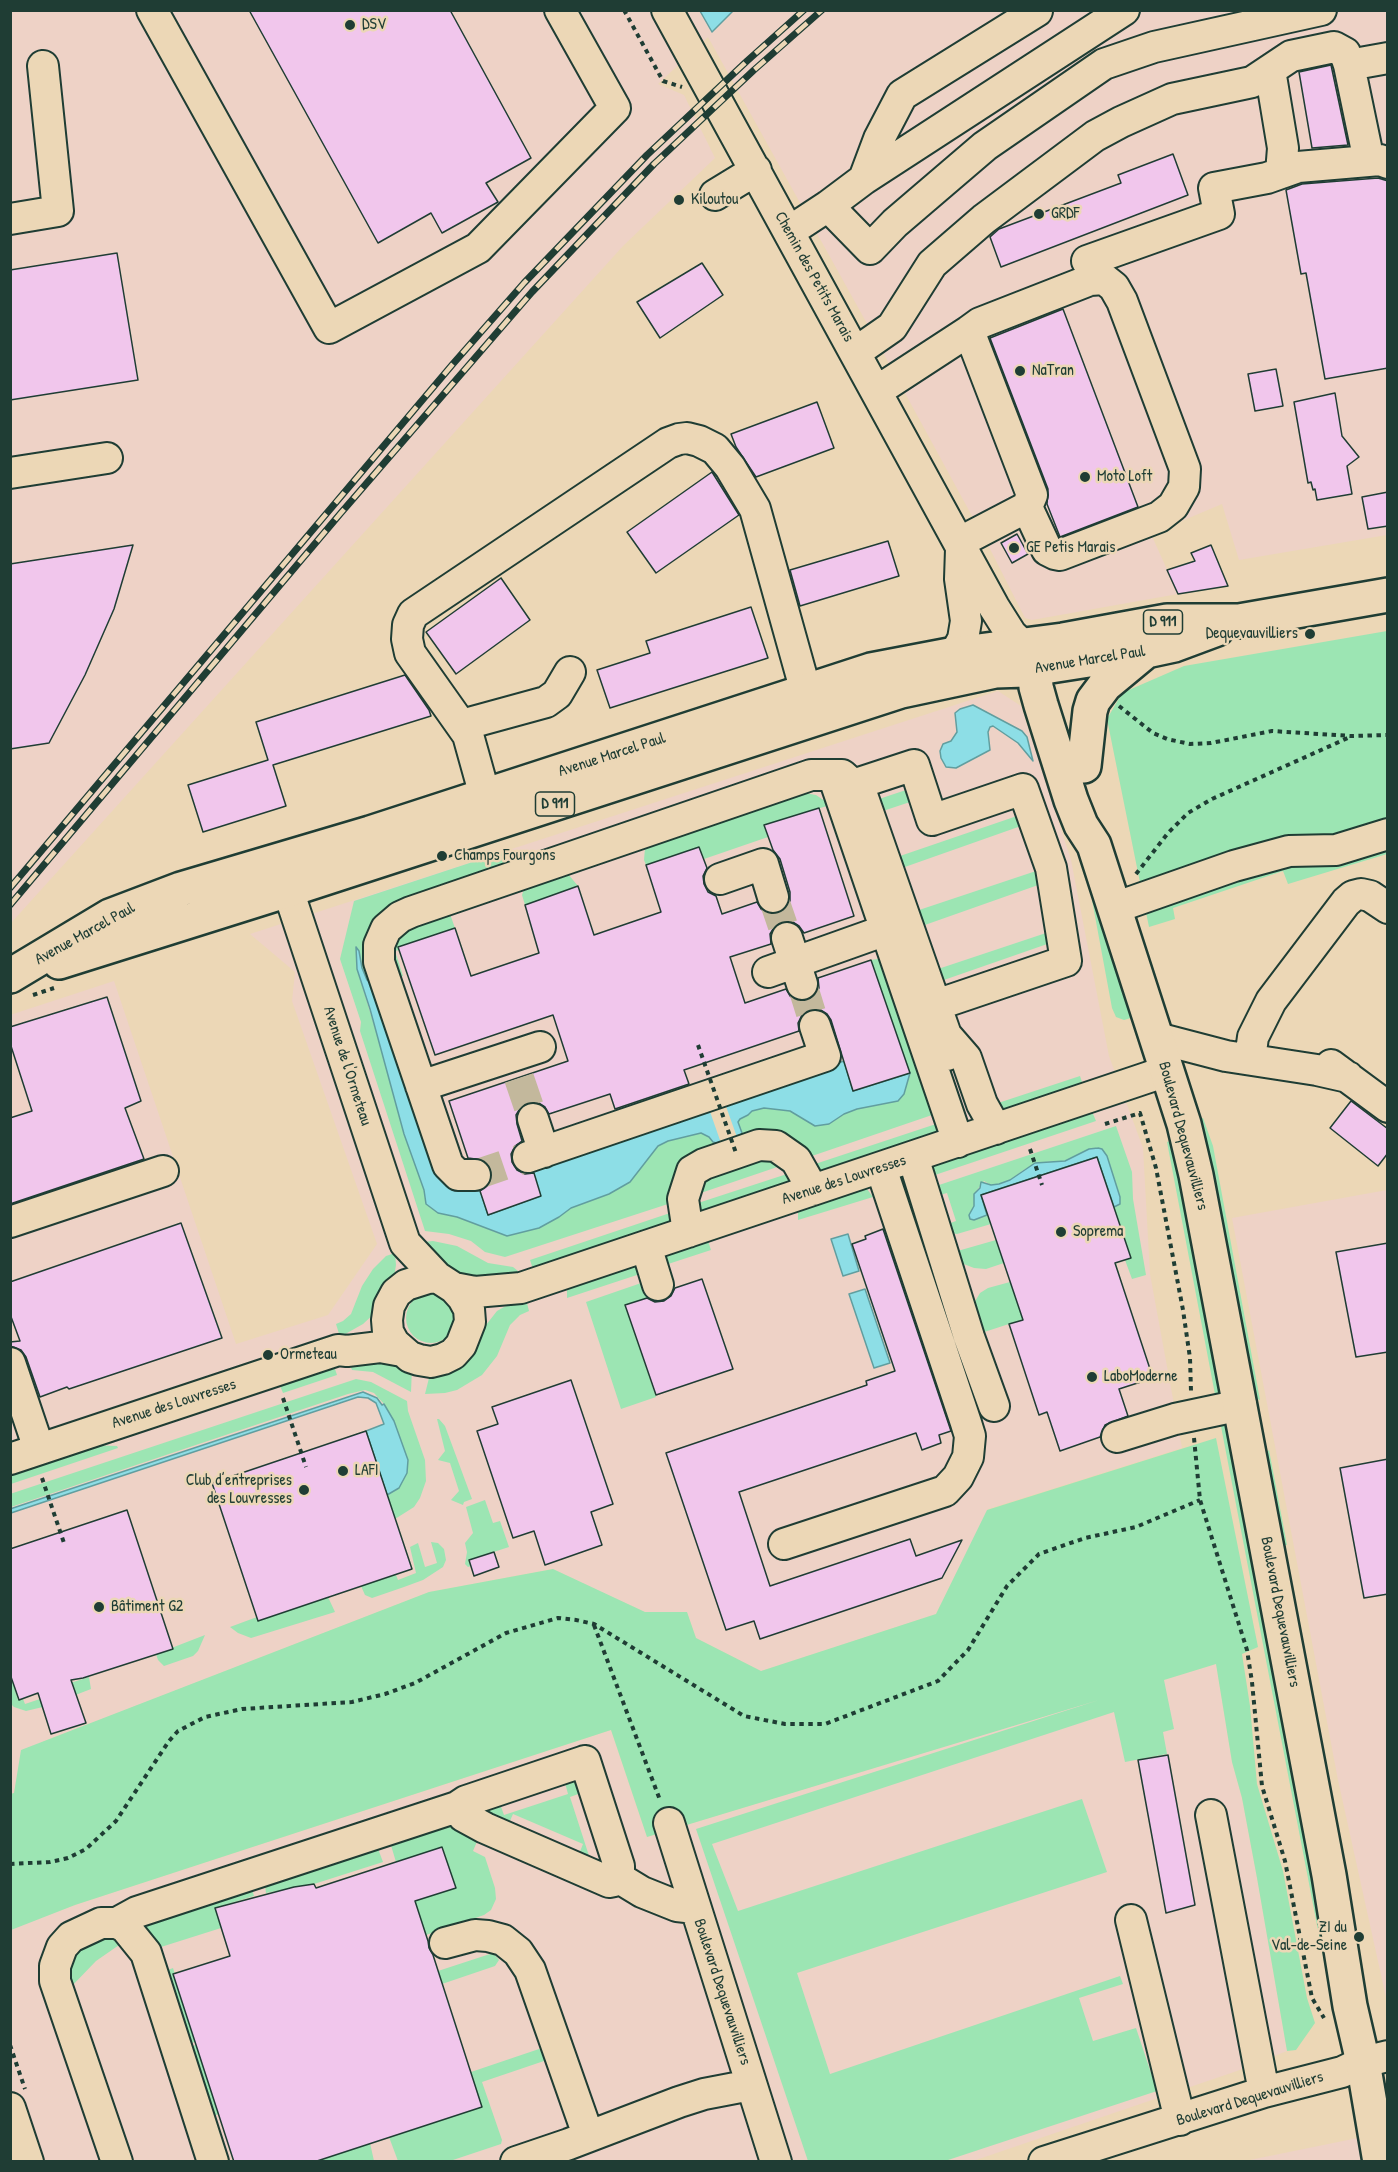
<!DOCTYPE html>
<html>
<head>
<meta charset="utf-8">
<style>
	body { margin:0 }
	#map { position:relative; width:1398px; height:2172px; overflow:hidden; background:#ecd7b6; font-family:"Patrick Hand",sans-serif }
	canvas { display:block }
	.frame { position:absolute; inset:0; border:12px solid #1f3d34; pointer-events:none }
</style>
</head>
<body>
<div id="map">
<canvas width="1398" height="2172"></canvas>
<div class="frame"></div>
</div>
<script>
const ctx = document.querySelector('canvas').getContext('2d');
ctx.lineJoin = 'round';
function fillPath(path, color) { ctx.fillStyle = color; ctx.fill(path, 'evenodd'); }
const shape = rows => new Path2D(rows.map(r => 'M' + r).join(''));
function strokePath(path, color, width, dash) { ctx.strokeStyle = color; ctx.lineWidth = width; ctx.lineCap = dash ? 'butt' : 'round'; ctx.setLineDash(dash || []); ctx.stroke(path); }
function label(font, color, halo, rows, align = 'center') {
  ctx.font = font + ' "Patrick Hand",sans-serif'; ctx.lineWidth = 5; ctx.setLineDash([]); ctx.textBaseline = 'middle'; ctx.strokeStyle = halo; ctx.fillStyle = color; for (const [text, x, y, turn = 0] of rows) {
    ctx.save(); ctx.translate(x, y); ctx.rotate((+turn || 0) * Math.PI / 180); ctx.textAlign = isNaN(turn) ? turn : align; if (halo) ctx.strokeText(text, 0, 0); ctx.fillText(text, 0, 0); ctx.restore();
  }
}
fillPath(shape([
	[11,11,1387,11,1387,535,1239,560,1222,504,1151,534,1178,594,1032,620,1025,618,990,549,875,338,708,37,658,84,684,95,715,158,623,246,11,923],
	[998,691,1021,706,1071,860,1109,1056,1143,1148,1150,1274,1182,1448,988,1509,936,1614,761,1671,696,1638,687,1612,645,1612,552,1569,429,1592,22,1750,14,1793,11,1794,10,1015,114,981,236,1344,328,1315,377,1244,292,1001,295,972,250,934],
	[1387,1190,1387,2002,1338,1780,1232,1218],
	[1216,1664,1232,1762,1242,1798,1257,1878,1287,2051,1237,2071,973,2161,11,2161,11,1930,24,1924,75,1905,611,1730,647,1837],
	[1387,2132,1387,2161,1240,2162,1343,2141]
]), '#eed2c6');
fillPath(shape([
	[1387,631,1387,854,1288,884,1283,871,1173,908,1175,919,1149,927,1107,719,1122,693,1184,666],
	[912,788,916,800,883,811,879,799],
	[805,793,816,795,825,801,827,806,764,825,768,837,704,859,699,847,646,865,644,860,645,848],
	[1017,816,1021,826,902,868,893,843,900,856],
	[503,852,507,872,407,900,375,986,367,980,362,968,359,951,356,948,357,969,424,1190,426,1204,438,1213,457,1217,498,1233,507,1236,516,1234,559,1217,571,1208,609,1194,629,1182,658,1146,668,1141,701,1133,709,1137,713,1142,720,1144,668,1204,505,1257,485,1252,471,1241,449,1234,425,1231,360,1031,361,1022,340,959,354,901],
	[1036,871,1041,884,922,926,916,911],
	[568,874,578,886,525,905,522,895,524,889],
	[1095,899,1134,1017,1124,1020,1116,1017,1112,1008,1092,900],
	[450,914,455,928,398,947,399,950,395,951,403,976,393,979,394,930],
	[1049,932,1053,942,941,981,938,969],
	[885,958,935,1114,809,1157,740,1139,737,1122,740,1118,748,1115,752,1111,764,1108,790,1111,815,1126,837,1119,844,1114,857,1109,884,1104,904,1094,910,1073,871,960],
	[1080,1076,1084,1088,1000,1117,992,1105],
	[1091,1109,1096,1121,929,1177,928,1164],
	[1203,1118,1213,1146,1260,1400,1250,1396,1196,1120],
	[939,1123,940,1136,817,1178,809,1166],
	[1116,1126,1132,1172,1133,1199,1146,1275,1132,1279,1125,1260,1131,1257,1114,1207,1120,1204,1120,1197,1107,1156,1089,1149,1065,1161,1045,1162,1025,1169,1010,1180,999,1184,991,1185,984,1181,974,1194,974,1220,988,1215,991,1224,957,1234,951,1233,942,1226,956,1221,947,1193,932,1197,930,1188],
	[1174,1140,1227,1398,1217,1405,1167,1142],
	[757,1153,789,1163,689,1197,694,1181],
	[790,1173,791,1186,702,1216,695,1204],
	[864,1185,873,1197,798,1220,798,1208],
	[676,1211,677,1225,534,1272,530,1260],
	[707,1238,711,1250,662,1266,660,1253],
	[996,1240,1004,1263,986,1269,974,1268,956,1261,948,1249,961,1250],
	[433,1241,457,1246,488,1263,513,1267,518,1271,520,1277,467,1278,439,1265,424,1242],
	[395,1253,396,1265,394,1277,377,1311,363,1324,340,1337,336,1324,343,1321,351,1314,362,1286,373,1269,386,1256],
	[637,1261,643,1273,567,1298,567,1285],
	[1116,1263,1123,1287,975,1335,974,1303,980,1293,988,1288,1010,1282,1015,1297],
	[647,1281,652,1296,625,1306,656,1397,621,1409,586,1302],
	'406 1318a25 25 0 1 1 50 0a25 25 0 1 1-50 0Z',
	[526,1299,529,1311,520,1315,510,1325,497,1356,482,1375,457,1390,445,1393,425,1394,431,1370,475,1347,486,1325,497,1311,504,1307],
	[357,1355,412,1367,411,1392,373,1372,352,1370,347,1358],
	[333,1363,337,1375,283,1393,278,1381],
	[356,1379,371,1382,407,1401,408,1411,425,1460,426,1481,420,1498,414,1507,395,1519,387,1495,399,1488,407,1473,408,1460,394,1421,384,1404,374,1393,365,1390,348,1394,11,1507,10,1494],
	[1219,1416,1232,1418,1339,2001,1332,2003],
	[437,1419,439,1419,445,1426,472,1499,464,1502,463,1505,451,1500,459,1491,450,1463,438,1460,445,1451],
	[1216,1438,1258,1647,1242,1654,1250,1706,1257,1784,1283,1871,1307,1998,1315,2023,1296,2050,1287,2051,1257,1878,1242,1798,1232,1762,1216,1664,1164,1680,1174,1729,1163,1732,1167,1754,1125,1762,1114,1712,712,1844,738,1911,1082,1799,1107,1872,797,1973,830,2074,1120,1976,1123,1984,1079,1998,1093,2041,1136,2028,1157,2091,945,2161,808,2161,696,1829,1099,1700,647,1837,611,1730,75,1905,11,1930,10,1794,14,1793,21,1750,429,1592,553,1569,645,1612,687,1612,696,1638,761,1671,936,1614,987,1510],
	[87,1445,117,1446,118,1448,11,1484,10,1471],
	[1269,1450,1287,1545,1278,1545,1261,1458],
	[485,1500,493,1523,500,1521,509,1547,469,1560,471,1566,468,1567,465,1564,467,1552,465,1543,473,1533,466,1507],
	[431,1542,438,1543,444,1549,446,1560,443,1567,423,1580,404,1587,372,1598,365,1595,361,1586,396,1575,398,1580,416,1573,410,1547,418,1543,425,1567,437,1563],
	[328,1597,335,1612,251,1638,238,1633,230,1627,257,1617,257,1621],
	[205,1635,198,1651,193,1656,164,1666,158,1660,156,1654],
	[10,1674,18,1700,23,1699,25,1704,43,1698,42,1692,89,1677,91,1689,47,1706,26,1711,14,1707,11,1704],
	[564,1779,574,1779,583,1788,584,1792,570,1797,591,1862,606,1857,607,1863,603,1868,577,1859,583,1844,513,1814,507,1828,482,1818,481,1815,483,1808,499,1801,504,1815,568,1794],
	[448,1823,479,1837,473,1851,485,1857,495,1888,496,1899,491,1910,484,1915,426,1935,415,1901,456,1888,443,1848,396,1862,390,1842],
	[377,1846,383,1862,314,1884,266,1893,265,1885],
	[250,1882,254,1896,215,1908,221,1928,161,1947,140,1926],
	[110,1937,122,1943,96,1961,69,1989,67,1983,72,1955,78,1947,98,1938],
	[490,1954,494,1954,499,1960,495,1966,442,1984,438,1971],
	[173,1968,195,2042,184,2045,165,1971],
	[196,2045,219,2114,208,2118,185,2048],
	[539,2049,545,2051,546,2055,544,2061,482,2082,502,2140,501,2144,450,2161,398,2161,389,2137,482,2107,471,2072],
	[370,2143,374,2161,314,2162]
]), '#9ce5b3');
const water = shape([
	[700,11,733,11,712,32,700,11],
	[973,705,1022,731,1027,737,1033,761,1018,743,993,726,990,727,988,732,990,750,956,768,946,767,941,758,940,751,943,744,951,741,957,732,955,713,960,709,973,705],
	[356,947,359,951,362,968,367,980,375,986,436,1168,478,1183,488,1215,540,1196,531,1166,703,1108,844,1061,853,1091,910,1073,904,1094,898,1101,857,1109,844,1114,829,1124,815,1126,790,1111,764,1108,752,1111,748,1115,740,1119,738,1122,742,1133,739,1137,720,1144,713,1142,709,1137,701,1133,668,1141,658,1146,630,1182,609,1194,571,1208,559,1217,539,1228,507,1236,457,1217,438,1213,426,1204,424,1190,404,1134,370,1009,357,969,356,947],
	[1098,1148,1102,1149,1107,1156,1120,1197,1120,1204,1114,1207,1097,1157,981,1195,987,1215,974,1220,970,1219,969,1215,974,1206,974,1194,980,1188,981,1182,991,1185,999,1184,1010,1180,1035,1163,1065,1161,1089,1149,1098,1148],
	[848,1234,859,1271,843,1276,831,1239,848,1234],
	[865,1289,890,1363,874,1368,849,1294,865,1289],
	[363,1392,377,1398,382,1405,384,1404,394,1421,408,1460,407,1473,399,1488,387,1495,366,1431,384,1424,376,1403,368,1398,358,1397,11,1513,10,1509,363,1392]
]);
fillPath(water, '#8ddee6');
strokePath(water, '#619e9f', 1.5);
fillPath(shape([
	[723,1098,738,1140,722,1146,707,1103]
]), '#ecd7b6');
const building = shape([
	[249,10,450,10,531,158,486,183,498,202,442,233,431,213,378,243,249,10],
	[1331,65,1348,145,1312,148,1299,72,1331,65],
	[1173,154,1188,195,1001,267,990,237,999,229,1121,183,1118,175,1173,154],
	[1378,178,1388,181,1388,368,1325,379,1306,273,1301,274,1286,190,1302,184,1378,178],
	[117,253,138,380,10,400,10,270,117,253],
	[702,263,723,295,660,338,637,302,702,263],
	[1063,309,1138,507,1060,537,1047,504,1048,489,990,338,1063,309],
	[1276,369,1283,406,1255,411,1248,374,1276,369],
	[1335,393,1342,436,1359,457,1347,466,1352,494,1317,500,1315,489,1313,490,1311,482,1308,483,1294,402,1335,393],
	[817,402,834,448,756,477,736,447,731,434,817,402],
	[712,472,739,515,656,573,627,532,712,472],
	[1388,492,1388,526,1368,529,1362,497,1388,492],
	[1017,534,1028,554,1012,563,1001,543,1017,534],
	[888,541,899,576,800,606,790,570,888,541],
	[133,545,114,609,85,675,49,743,10,749,10,564,133,545],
	[1211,545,1228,586,1178,594,1167,570,1195,561,1191,553,1211,545],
	[501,578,530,620,456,674,426,632,501,578],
	[751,607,768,658,610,708,597,670,650,653,646,641,751,607],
	[405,675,429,710,431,716,273,765,286,806,203,832,188,785,268,760,256,722,405,675],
	[819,808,854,916,804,933,799,926,791,921,781,922,775,926,770,934,771,944,730,957,745,1003,786,989,790,996,798,1001,808,1000,814,996,819,988,818,978,871,960,910,1073,853,1091,831,1020,827,1014,819,1009,810,1010,802,1015,798,1023,799,1031,684,1070,689,1084,615,1109,610,1094,549,1114,545,1107,537,1102,527,1103,521,1107,516,1115,517,1124,522,1141,515,1146,511,1154,512,1162,517,1170,525,1174,534,1173,541,1196,488,1215,480,1191,490,1183,492,1176,490,1167,483,1160,468,1158,449,1101,568,1061,553,1015,435,1055,398,947,455,928,471,976,539,953,525,905,578,886,594,935,661,912,646,865,699,847,707,868,703,876,704,884,708,892,716,896,722,914,757,902,761,909,769,914,779,913,786,908,790,901,790,892,780,859,773,850,764,825,819,808],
	[107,997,141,1101,125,1108,144,1159,10,1204,10,1118,32,1111,10,1043,10,1027,107,997],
	[1351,1101,1388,1129,1388,1153,1378,1166,1330,1128,1351,1101],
	[1097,1157,1131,1258,1115,1263,1153,1378,1119,1389,1128,1416,1105,1425,1100,1437,1060,1451,1047,1412,1039,1415,1009,1324,1023,1320,981,1195,1097,1157],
	[181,1223,222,1338,69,1389,67,1387,40,1397,26,1357,21,1350,10,1346,10,1342,20,1341,10,1314,10,1282,181,1223],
	[883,1229,951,1431,939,1435,941,1443,922,1450,916,1433,739,1492,770,1586,910,1539,916,1556,962,1540,942,1578,760,1639,754,1621,726,1630,666,1453,867,1385,866,1381,895,1371,852,1244,866,1239,865,1236,883,1229],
	[1388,1243,1388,1352,1356,1357,1336,1252,1388,1243],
	[702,1279,733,1369,656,1395,625,1305,647,1298,655,1302,664,1301,671,1296,675,1288,702,1279],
	[571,1380,613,1504,591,1512,602,1545,545,1565,534,1531,513,1538,477,1431,498,1424,492,1407,571,1380],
	[366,1431,412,1569,258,1621,212,1483,366,1431],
	[1388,1459,1388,1594,1364,1598,1340,1468,1388,1459],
	[127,1510,173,1649,83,1678,71,1680,86,1723,51,1734,38,1693,19,1700,10,1674,10,1549,127,1510],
	[494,1552,499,1567,474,1576,469,1560,494,1552],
	[1168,1755,1195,1905,1166,1913,1138,1760,1168,1755],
	[442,1847,456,1888,415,1901,428,1941,429,1948,433,1955,482,2107,314,2162,234,2162,173,1974,230,1956,215,1908,294,1887,314,1884,316,1888,442,1847]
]);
fillPath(building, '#f1c6ec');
strokePath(building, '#1f3d34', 1.5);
strokePath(shape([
	[773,897,787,938],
	[802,984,815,1026],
	[519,1078,533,1119],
	[475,1175,528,1157]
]), '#c3b89c', 30, [30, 15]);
const minor = shape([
	[152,10,329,328,478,248,615,108,560,10],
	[667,10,994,607,1011,634,1023,646],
	[1349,65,1388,58],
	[1270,70,1283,148,1281,173],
	[864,179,1124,10],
	[715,195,756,170],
	[828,206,870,249,895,223,985,146,1104,64,1154,47,1321,10],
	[10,219,58,211,43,66],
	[790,231,828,206,864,179,879,139,902,95,1037,11],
	[1087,261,1219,214,1214,188,1267,178,1298,167,1380,160,1388,163],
	[856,352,892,327,932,264,984,219,1095,136,1121,122,1172,99,1252,82,1291,56,1334,47,1345,53,1349,65,1369,161],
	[877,391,969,331],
	[10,473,107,458],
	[960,542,1027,507,1032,495,969,331,980,323,1090,280,1104,279,1114,287,1122,301,1185,469,1184,487,1173,506,1159,517,1060,555,1055,554,1047,550,1027,507],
	[955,654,963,639,966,621,960,579,961,549],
	[462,725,546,702,557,694,570,672],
	[833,775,958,1142],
	[853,785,914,765,932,820,1023,789,1051,868,1066,961,936,1005],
	[485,796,468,735,410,653,407,639,408,625,413,614,668,443,679,439,687,438,699,441,715,449,730,467,755,509,806,692],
	[720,879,763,864,773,897],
	[288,890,405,1243,437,1277],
	[1114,908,1234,866,1289,851,1336,850,1388,834],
	[787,938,802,984],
	[768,972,886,930],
	[1157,1038,1226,1056,1317,1070,1348,1077],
	[947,1055,946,1035,966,1058,982,1104,996,1129],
	[1250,1059,1253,1037,1271,1001,1346,902,1353,896,1361,894,1370,896,1388,908],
	[1331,1065,1388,1107],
	[421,1086,540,1047],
	[533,1119,544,1152],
	[528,1157,825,1056,815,1026],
	[913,1157,969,1337,994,1406],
	[475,1175,458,1175,448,1165,379,962,379,945,386,929,400,917,411,912,811,775,842,775,861,792,946,1035],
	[10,1222,163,1171],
	[688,1232,683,1199,692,1171,704,1164,736,1153,759,1145,776,1146,796,1160,813,1190],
	[646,1246,658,1285],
	[437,1277,454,1288,463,1298,469,1309,470,1322,461,1345,453,1354,443,1359,431,1362,419,1360,410,1357,394,1343,388,1332,387,1320,389,1306,396,1293,406,1285,428,1278,437,1277],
	[454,1288,475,1292,521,1288,1167,1071],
	[10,1363,39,1449],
	[1117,1437,1175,1419,1241,1405],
	[10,1459,338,1350,347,1351,380,1347,402,1351],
	[784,1544,945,1491,958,1477,968,1457,970,1436,966,1423,881,1168],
	[585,1761,619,1866,619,1878,614,1881,609,1882,485,1828,463,1816,457,1807,466,1801,585,1761],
	[1211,1815,1264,2092],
	[669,1823,776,2162],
	[619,1878,642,1892,677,1906,695,1908],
	[1131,1920,1180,2120],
	[117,1923,137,1912,457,1807],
	[445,1943,475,1935,488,1936,503,1940,518,1952,530,1970,588,2135],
	[10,2108,28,2162],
	[117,2162,55,1981,55,1966,62,1947,71,1937,101,1923,117,1923,125,1927,146,1953,213,2162],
	[516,2162,569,2144,679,2102,704,2094,751,2085],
	[1044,2162,1264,2092,1342,2072,1363,2062,1388,2056]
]);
const major = shape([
	[1023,646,1035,669,1036,687,1041,705,1071,800,1081,825,1094,845,1167,1071,1184,1124,1196,1175,1329,1875,1350,2006,1363,2062,1380,2162],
	[1084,766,1090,711,1093,701,1105,685,1146,651],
	[59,962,288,890,901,691,995,671,1025,670,1146,651,1174,645,1217,629],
	[10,976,110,916,181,889,370,833,871,670,955,654,1063,640,1167,621,1239,621,1388,595]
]);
strokePath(minor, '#1f3d34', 34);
strokePath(major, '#1f3d34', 38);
strokePath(shape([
	[624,10,663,81,682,87],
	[1119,706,1153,733,1167,739,1190,744,1211,743,1272,731,1351,736,1388,735],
	[1136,874,1168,833,1188,813,1212,799,1350,737],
	[33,995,54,988],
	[1105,1124,1140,1113,1156,1168,1183,1310,1190,1358,1191,1391],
	[1030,1149,1042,1185],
	[283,1398,306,1467],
	[1194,1438,1200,1500,1247,1650,1252,1682,1262,1786,1285,1861,1312,1998,1324,2018],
	[42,1478,65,1546],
	[594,1625,660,1800],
	[10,1864,50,1862,68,1858,86,1849,116,1821,169,1741,178,1731,205,1717,242,1709,352,1702,385,1694,415,1683,506,1633,558,1618,576,1620,594,1624,744,1716,785,1724,825,1724,938,1681,968,1650,1007,1586,1039,1554,1085,1538,1136,1527,1200,1500],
	[10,2045,25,2089]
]), '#1f3d34', 4, [4.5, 4.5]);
strokePath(minor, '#ecd7b6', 30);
strokePath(major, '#ecd7b6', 33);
const rail = shape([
	[10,888,452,365,524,283,647,155,747,61,804,10],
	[10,905,340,514,532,292,654,164,754,70,822,10]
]);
strokePath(rail, '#1f3d34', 7);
strokePath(rail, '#ecd7b6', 4.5, [14]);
strokePath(shape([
	[698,1045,736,1153]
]), '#1f3d34', 4, [4.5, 4.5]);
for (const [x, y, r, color] of [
	[350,25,6,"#1f3d34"],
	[679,200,6,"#1f3d34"],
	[1039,214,6,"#1f3d34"],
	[1020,371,6,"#1f3d34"],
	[1085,477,6,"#1f3d34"],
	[1014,548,6,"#1f3d34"],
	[1310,634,6,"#1f3d34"],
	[442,856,6,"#1f3d34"],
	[1061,1232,6,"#1f3d34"],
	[268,1355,6,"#1f3d34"],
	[1092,1377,6,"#1f3d34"],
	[343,1471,6,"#1f3d34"],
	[304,1490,6,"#1f3d34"],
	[99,1607,6,"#1f3d34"],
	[1359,1937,6,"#1f3d34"]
]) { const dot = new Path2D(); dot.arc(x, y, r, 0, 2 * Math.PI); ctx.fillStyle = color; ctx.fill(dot); strokePath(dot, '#ecd7b6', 2); }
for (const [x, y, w] of [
	[1163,622,39],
	[555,804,39]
]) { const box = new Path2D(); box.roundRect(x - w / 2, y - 12, w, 24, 4.5); ctx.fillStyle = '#ecd7b6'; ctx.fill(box); strokePath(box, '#1f3d34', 1.5); }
label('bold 15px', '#1f3d34', null, [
	["D 911",1163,622],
	["D 911",555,804]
]);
label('16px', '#1f3d34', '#ecd7b6', [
	["DSV",362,25],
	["Kiloutou",691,200],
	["GRDF",1051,214],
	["NaTran",1032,371],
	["Moto Loft",1097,477],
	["GE Petis Marais",1026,548],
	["Dequevauvilliers",1298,634,"right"],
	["Champs Fourgons",454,856],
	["Soprema",1073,1232],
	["Ormeteau",280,1355],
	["LaboModerne",1104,1377],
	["LAFI",355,1471],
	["Club d’entreprises",292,1481,"right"],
	["des Louvresses",292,1499,"right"],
	["Bâtiment G2",111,1607],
	["ZI du",1347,1928,"right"],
	["Val-de-Seine",1347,1946,"right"]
], 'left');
label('16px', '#1f3d34', '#ecd7b6', [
	["Chemin des Petits Marais",814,277,61],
	["Avenue Marcel Paul",1090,660,-9],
	["Avenue Marcel Paul",612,755,-18],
	["Avenue Marcel Paul",85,934,-29],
	["Avenue de l'Ormeteau",347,1066,72],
	["Boulevard Dequevauvilliers",1183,1136,75],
	["Avenue des Louvresses",844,1180,-18],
	["Avenue des Louvresses",174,1404,-18],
	["Boulevard Dequevauvilliers",1280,1612,79],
	["Boulevard Dequevauvilliers",722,1992,72],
	["Boulevard Dequevauvilliers",1250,2099,-17]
]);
</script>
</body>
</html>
